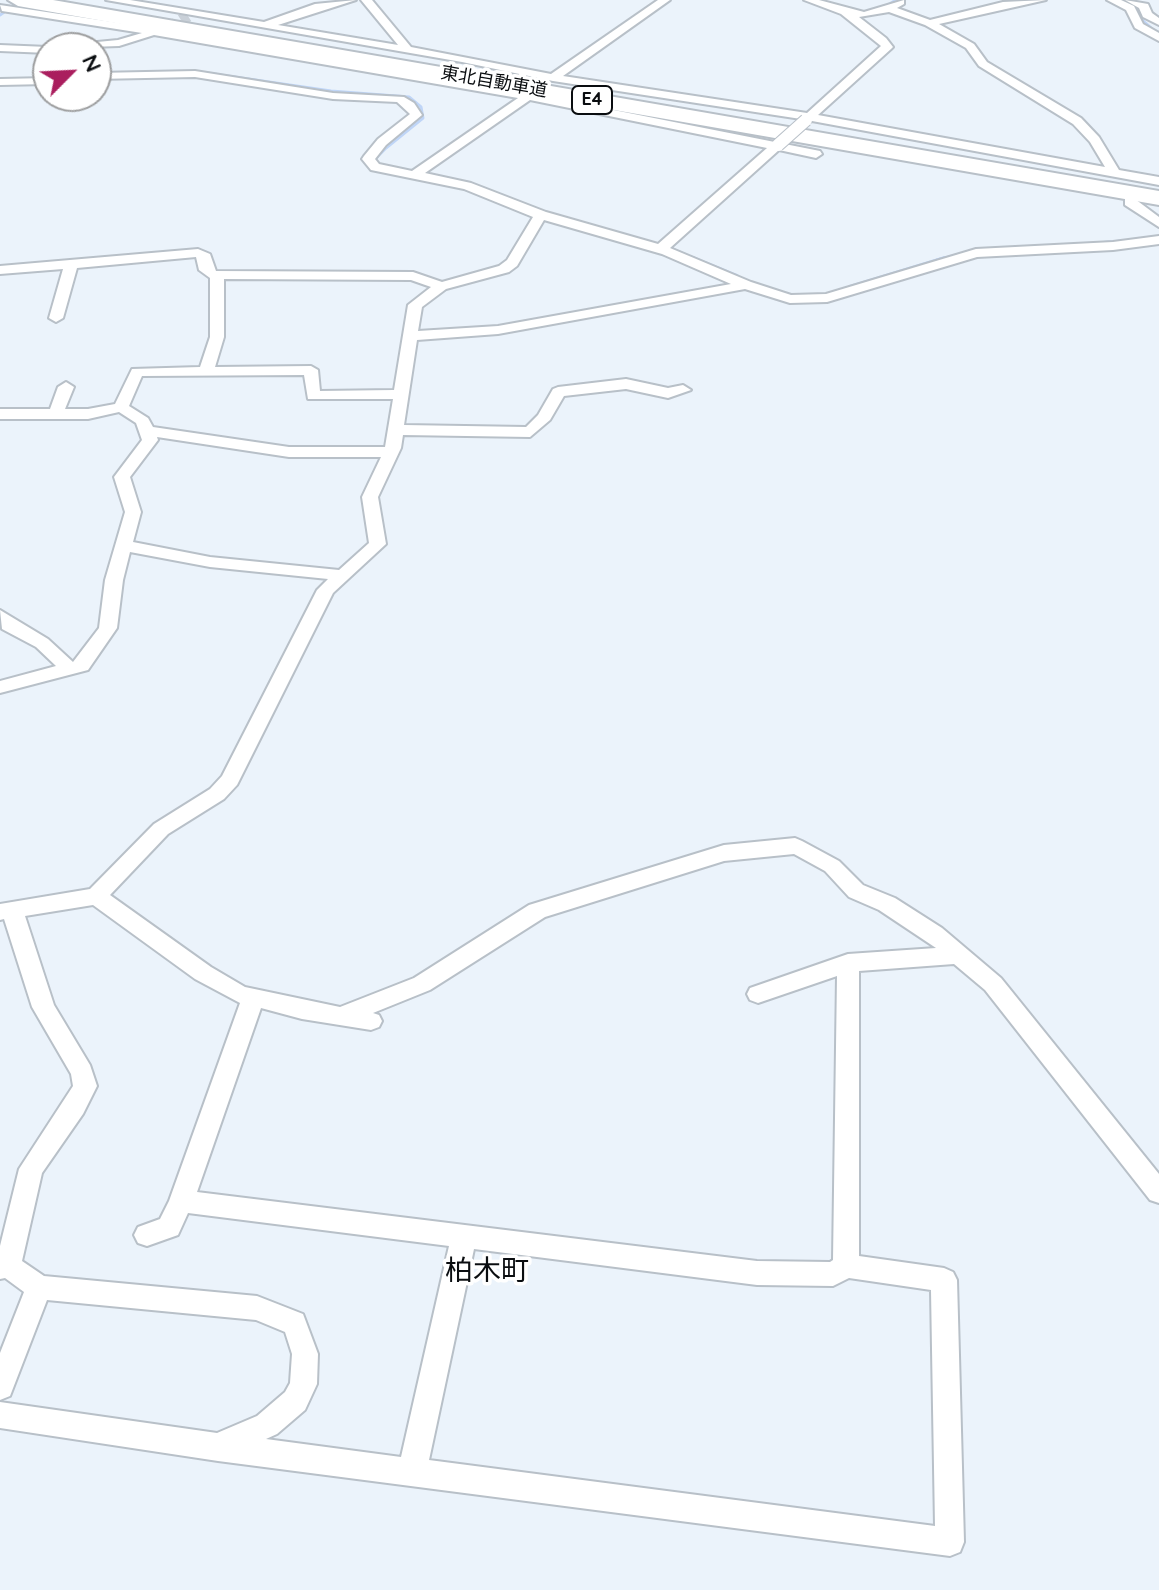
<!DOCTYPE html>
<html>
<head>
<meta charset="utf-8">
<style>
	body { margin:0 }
	#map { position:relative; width:1159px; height:1590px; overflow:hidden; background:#ebf3fb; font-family:Quicksand,sans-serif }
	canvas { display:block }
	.north { position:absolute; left:32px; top:32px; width:80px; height:80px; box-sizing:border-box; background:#fff; border:2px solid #9d9e9f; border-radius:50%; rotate:66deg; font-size:22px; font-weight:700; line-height:32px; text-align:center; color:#0a0d10 }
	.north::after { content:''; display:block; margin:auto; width:28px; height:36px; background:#aa1e5e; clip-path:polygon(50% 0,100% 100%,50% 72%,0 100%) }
</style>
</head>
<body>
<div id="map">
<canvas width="1159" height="1590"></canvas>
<div class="north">N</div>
</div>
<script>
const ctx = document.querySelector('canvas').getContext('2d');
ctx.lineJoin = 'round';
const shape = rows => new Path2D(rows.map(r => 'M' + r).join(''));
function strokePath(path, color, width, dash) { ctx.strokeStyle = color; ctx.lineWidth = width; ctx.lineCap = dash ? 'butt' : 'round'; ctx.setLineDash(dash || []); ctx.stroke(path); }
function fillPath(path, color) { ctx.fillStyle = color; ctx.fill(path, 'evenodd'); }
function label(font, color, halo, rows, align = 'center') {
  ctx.font = font + ' Quicksand,"Noto Sans JP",sans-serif'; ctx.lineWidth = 7; ctx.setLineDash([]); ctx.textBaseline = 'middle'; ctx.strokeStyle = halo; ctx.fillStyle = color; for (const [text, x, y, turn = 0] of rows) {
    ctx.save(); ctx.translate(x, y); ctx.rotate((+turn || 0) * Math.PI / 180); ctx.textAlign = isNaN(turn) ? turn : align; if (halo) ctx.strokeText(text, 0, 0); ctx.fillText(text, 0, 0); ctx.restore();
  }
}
strokePath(shape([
	[1121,0,1137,6,1143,21,1159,35],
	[883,8,896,0],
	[0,15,21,0],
	[171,72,200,72,331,91,409,97,421,107,423,118,386,148,375,159,376,163],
	[467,182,488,190],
	[1096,243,1122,241],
	[665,246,698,260],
	[937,260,979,249]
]), '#bfd5f7', 3);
strokePath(shape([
	[693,258,737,276],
	[850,287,945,258]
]), '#bfd5f7', 4);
strokePath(shape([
	[166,30,188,16],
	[437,77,457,62]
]), '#c9d0d8', 12, [12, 6]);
const minor = shape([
	[106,0,130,0,264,22,315,4,356,0,278,25,398,45,361,0,372,0,411,47,551,74,658,0,670,0,563,76,807,113,881,46,841,14,804,0,819,0,864,12,904,0,904,4,897,8,930,20,1003,2,1046,0,939,24,974,44,987,62,1081,118,1099,137,1119,170,1159,177,1159,185,812,121,806,124,801,119,553,81,462,62,106,0],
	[889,12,925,25,966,48,979,66,1073,124,1090,142,1105,167,818,115,891,49,893,47,886,38,859,17,889,12],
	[1107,0,1121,0,1134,6,1143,24,1159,33,1159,41,1135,28,1126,10,1107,0],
	[1125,0,1148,4,1152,13,1159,18,1159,25,1143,17,1139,8,1125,0],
	[0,5,198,35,528,93,820,151,822,154,816,158,779,150,670,248,751,282,791,295,826,294,976,249,1113,242,1159,236,1159,244,1113,250,977,257,827,302,790,303,745,289,498,334,417,340,404,425,526,427,538,415,553,389,558,387,626,379,668,388,683,385,691,390,668,398,626,389,564,396,550,420,530,437,403,435,401,448,378,497,386,544,333,593,237,785,224,799,168,834,110,895,211,967,245,987,340,1007,414,978,529,905,724,845,795,838,802,841,839,861,863,885,895,898,942,928,1001,978,1159,1174,1159,1203,1150,1200,985,990,954,964,859,971,859,1256,944,1268,953,1272,957,1280,964,1542,960,1552,950,1556,218,1461,0,1428,0,1402,217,1433,257,1416,285,1392,290,1383,292,1354,285,1332,256,1320,47,1300,10,1396,0,1400,0,1353,24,1292,5,1278,0,1279,0,1246,19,1169,73,1086,71,1074,32,1007,4,919,0,920,0,904,90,889,154,824,210,789,222,776,317,590,328,579,210,567,130,552,123,580,117,628,88,670,0,693,0,681,56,666,36,647,2,629,0,610,48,639,73,662,99,628,105,580,125,512,114,477,142,440,136,423,119,412,88,419,0,419,0,409,50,409,58,387,66,382,74,387,65,409,88,409,115,404,132,369,200,367,210,337,210,278,199,270,196,257,77,268,63,318,56,322,49,318,63,269,0,274,0,266,198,249,210,254,216,271,413,272,442,282,499,266,507,260,533,217,464,189,371,170,362,159,364,156,378,139,410,114,397,102,333,99,195,77,96,79,96,73,195,71,333,93,404,97,414,103,422,115,386,145,375,159,379,164,412,171,518,98,154,35,119,46,60,48,66,45,118,40,142,33,2,11,0,5],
	[530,100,767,148,658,244,546,212,471,183,425,173,530,100],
	[544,220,662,254,731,284,498,326,418,331,422,307,446,289,509,272,517,266,544,220],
	[224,279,411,280,431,287,408,305,394,390,320,391,318,370,311,366,215,367,224,337,224,279],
	[304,375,308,399,393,399,385,447,289,447,153,427,148,418,129,406,142,376,304,375],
	[157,437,289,457,381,457,362,497,369,543,339,570,210,557,133,542,141,512,130,477,158,440,157,437],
	[794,854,825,871,849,897,879,910,936,948,848,954,750,988,747,994,750,1000,758,1003,837,976,833,1260,830,1262,757,1261,197,1192,261,1008,302,1019,371,1030,379,1027,382,1021,379,1015,373,1013,430,990,545,917,724,861,794,854],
	[93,905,195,979,240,1003,169,1201,160,1219,138,1227,134,1235,138,1243,147,1246,178,1235,188,1213,449,1246,401,1457,266,1439,277,1434,305,1410,317,1384,318,1354,303,1314,257,1296,44,1276,22,1261,42,1173,83,1114,97,1086,90,1065,54,1005,25,916,93,905],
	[474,1249,757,1285,833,1286,849,1278,931,1290,935,1526,429,1460,474,1249],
	[0,45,48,47,52,48,48,48,48,53,0,51,0,45],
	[48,78,48,84,0,85,0,79,48,78],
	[1125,199,1135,199,1159,217,1159,227,1125,205,1125,199]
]);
const motorway = shape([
	[8,0,53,0,1159,191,1159,205,18,6,8,0]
]);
strokePath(minor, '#b8c0c8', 4);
strokePath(motorway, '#b8c0c8', 4);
fillPath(minor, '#fff');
fillPath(motorway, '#fff');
const minorBridge = shape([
	[778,145,806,120]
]);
strokePath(minorBridge, '#b8c0c8', 14, []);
strokePath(minorBridge, '#fff', 12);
label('18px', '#0a0d10', '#fff', [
	["東北自動車道",494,82,10]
]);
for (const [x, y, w] of [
	[592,100,40]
]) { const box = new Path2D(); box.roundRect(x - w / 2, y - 14, w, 28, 6); ctx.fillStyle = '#fff'; ctx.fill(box); strokePath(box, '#0a0d10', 2); }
label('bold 18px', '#0a0d10', null, [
	["E4",592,100]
]);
label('28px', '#0a0d10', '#fff', [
	["柏木町",487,1272]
]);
</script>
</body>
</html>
